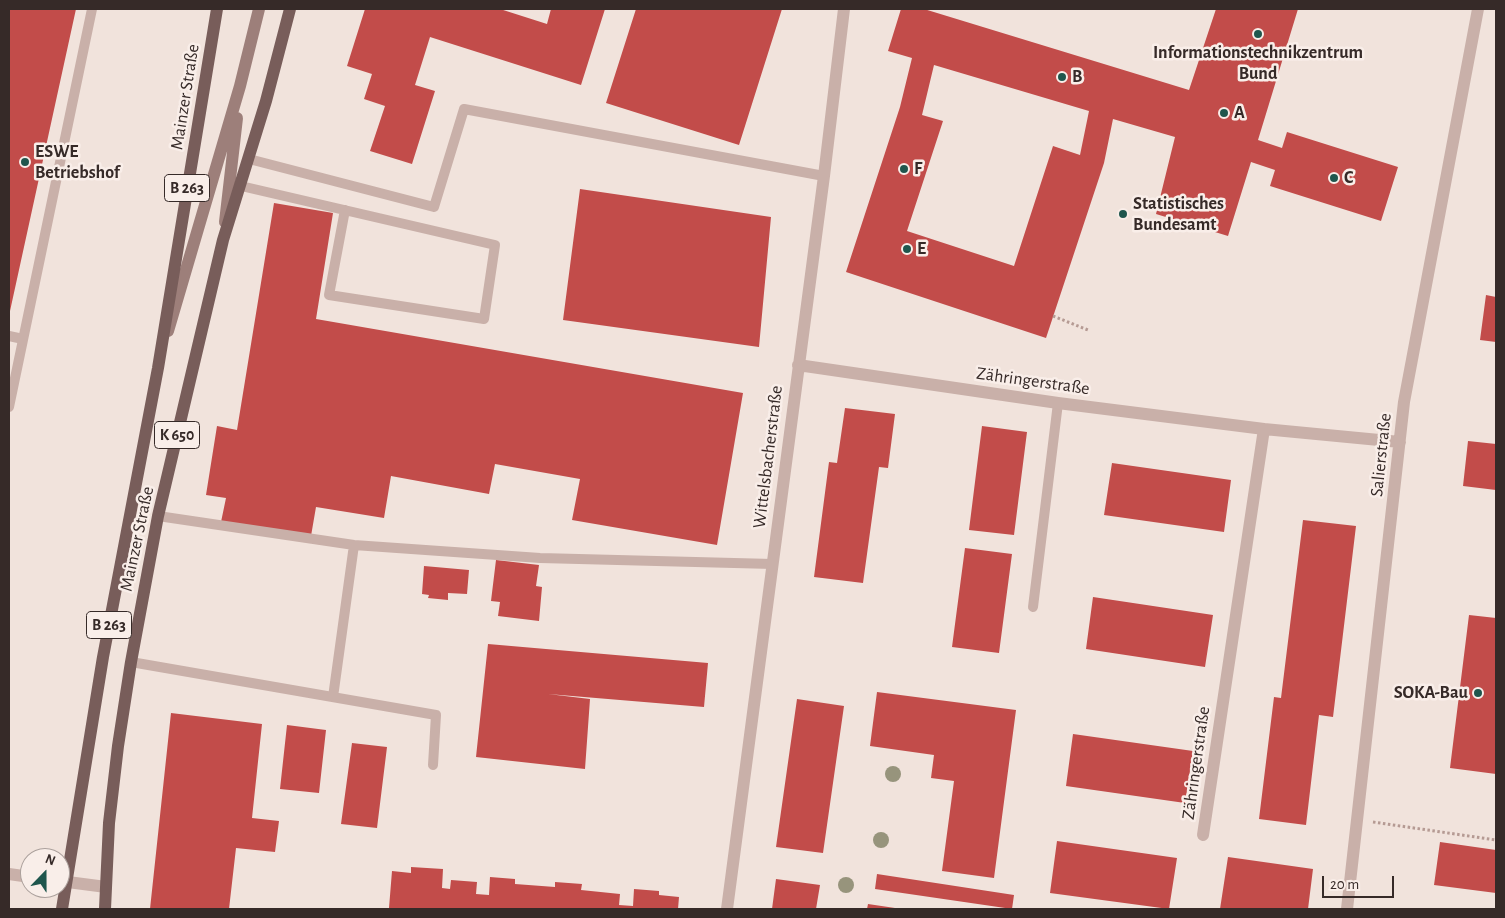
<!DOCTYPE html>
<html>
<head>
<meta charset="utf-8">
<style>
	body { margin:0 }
	#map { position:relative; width:1505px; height:918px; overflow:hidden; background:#f1e3dc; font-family:"Alegreya Sans",sans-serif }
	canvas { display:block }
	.frame { position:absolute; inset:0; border:10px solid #362a28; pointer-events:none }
	.north { position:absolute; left:20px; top:848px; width:50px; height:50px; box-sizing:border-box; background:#f9eee9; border:1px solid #aba09c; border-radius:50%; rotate:22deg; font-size:14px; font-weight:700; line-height:20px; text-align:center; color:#362a28 }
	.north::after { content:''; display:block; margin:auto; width:18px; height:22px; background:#1f564d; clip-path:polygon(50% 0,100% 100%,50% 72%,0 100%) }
	.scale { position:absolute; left:1322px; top:876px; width:72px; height:22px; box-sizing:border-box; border:2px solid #362a28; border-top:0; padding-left:6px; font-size:15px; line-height:18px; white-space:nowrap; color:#362a28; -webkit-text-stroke:4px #f9eee9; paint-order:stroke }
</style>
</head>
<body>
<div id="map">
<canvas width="1505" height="918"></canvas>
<div class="frame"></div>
<div class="north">N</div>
<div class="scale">20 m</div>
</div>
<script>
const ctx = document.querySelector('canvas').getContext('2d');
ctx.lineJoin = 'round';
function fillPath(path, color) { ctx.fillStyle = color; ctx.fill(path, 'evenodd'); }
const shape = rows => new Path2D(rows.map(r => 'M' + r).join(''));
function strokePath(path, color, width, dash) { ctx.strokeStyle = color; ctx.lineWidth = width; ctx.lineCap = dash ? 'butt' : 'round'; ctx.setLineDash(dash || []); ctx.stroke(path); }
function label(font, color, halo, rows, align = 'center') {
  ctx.font = font + ' "Alegreya Sans",sans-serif'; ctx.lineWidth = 5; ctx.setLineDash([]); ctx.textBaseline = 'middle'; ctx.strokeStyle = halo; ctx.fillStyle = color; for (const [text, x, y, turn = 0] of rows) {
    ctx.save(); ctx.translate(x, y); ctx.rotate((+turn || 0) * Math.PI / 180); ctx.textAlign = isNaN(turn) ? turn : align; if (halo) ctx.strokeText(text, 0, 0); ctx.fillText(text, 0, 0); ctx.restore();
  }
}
fillPath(shape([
	[9,9,76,9,10,311,9,311],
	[365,9,500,9,547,24,551,9,605,9,581,85,430,37,415,85,435,91,412,164,370,151,385,106,364,99,372,74,347,66],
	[636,9,782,9,739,145,606,103],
	[901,9,924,9,1189,90,1216,9,1298,9,1258,140,1282,148,1287,132,1398,167,1381,221,1270,186,1275,170,1251,162,1228,236,1156,214,1175,137,1113,119,1104,163,1046,338,846,272,900,107,912,58,888,51],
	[934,65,1089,111,1080,155,1053,146,1014,266,907,231,943,121,922,115],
	[580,189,771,217,759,347,563,320],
	[274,203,333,213,316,319,743,393,717,545,572,520,580,479,495,464,489,494,391,476,384,518,316,507,311,536,221,522,226,498,206,495,217,426,237,430],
	[1486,295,1496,297,1496,342,1480,340],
	[845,408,895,414,888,468,879,467,863,583,814,577,829,462,837,463],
	[982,426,1027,432,1014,535,969,530],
	[1468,441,1496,444,1496,490,1463,486],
	[1112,463,1231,480,1224,532,1104,515],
	[1303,520,1356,526,1333,717,1319,715,1306,825,1259,819,1274,697,1281,698],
	[965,548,1012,554,999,653,952,647],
	[496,560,539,565,536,586,542,587,539,621,498,616,500,602,491,601],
	[424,566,469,570,467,594,448,593,448,600,428,598,429,595,422,594],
	[1093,597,1213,615,1205,667,1086,649],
	[1469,615,1496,618,1496,774,1450,768],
	[488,644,708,663,704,707,548,694,590,699,585,769,476,757],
	[877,692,1016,710,994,878,942,871,954,781,931,778,934,755,870,746],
	[797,699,844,706,823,853,776,847],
	[171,713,262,724,252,818,279,821,275,852,236,848,229,909,150,909],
	[287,725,326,730,319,793,280,789],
	[1073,734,1193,751,1185,803,1066,786],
	[352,743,387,747,377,828,341,824],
	[1057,841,1177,858,1169,909,1050,893],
	[1440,842,1496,850,1496,893,1434,885],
	[1228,857,1313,869,1308,909,1220,909],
	[411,867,443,869,442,888,450,889,451,880,477,882,476,894,489,895,490,877,515,879,515,884,555,887,555,882,582,884,581,890,620,894,619,905,633,906,634,889,659,891,659,895,679,897,678,909,389,908,392,871,411,873],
	[877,874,1014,895,1012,909,875,889],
	[776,879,820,885,816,909,772,909],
	[868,904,895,908,894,909,867,909]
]), '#c24c4a');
strokePath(shape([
	[1053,316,1088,330],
	[1373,822,1496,840]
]), '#b59a93', 3, [2.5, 2.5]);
strokePath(shape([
	[249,159,434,207,464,109,824,176],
	[241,186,495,245,484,319,329,295,345,210],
	[9,336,23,339],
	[9,407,92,9],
	[158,516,354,545,540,558,773,564],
	[1033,607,1058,403],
	[131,662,436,715,433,765],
	[333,697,354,545]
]), '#c9b0a9', 10);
strokePath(shape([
	[798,365,1058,403,1264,429,1400,442],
	[1203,835,1264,429],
	[9,874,30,877],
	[60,881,106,887],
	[727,909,824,176,844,9],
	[1347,909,1404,402,1478,9]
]), '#c9b0a9', 12);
strokePath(shape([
	[225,222,237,118],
	[168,331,240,86,259,9]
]), '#9d7f7a', 12);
strokePath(shape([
	[62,909,103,657,158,368,217,9],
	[105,909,109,823,118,746,131,662,158,516,223,240,266,101,290,9]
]), '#785d5a', 12);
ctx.fillStyle = '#97947c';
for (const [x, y] of [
	[893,774],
	[881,840],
	[846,885]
]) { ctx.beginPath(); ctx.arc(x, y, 8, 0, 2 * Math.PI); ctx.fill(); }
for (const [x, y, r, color] of [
	[1258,34,5,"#1f564d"],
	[1062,77,5,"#1f564d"],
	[1224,113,5,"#1f564d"],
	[25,162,5,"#1f564d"],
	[904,169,5,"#1f564d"],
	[1334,178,5,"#1f564d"],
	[1123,214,5,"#1f564d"],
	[907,249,5,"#1f564d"],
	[1478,693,5,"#1f564d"]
]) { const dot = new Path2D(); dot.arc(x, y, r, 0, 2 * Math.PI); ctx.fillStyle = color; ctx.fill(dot); strokePath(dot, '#f9eee9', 2); }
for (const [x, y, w] of [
	[187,188,45],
	[177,435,45],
	[109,625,45]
]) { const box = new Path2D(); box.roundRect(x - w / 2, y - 13.5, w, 27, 4); ctx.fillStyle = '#f9eee9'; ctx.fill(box); strokePath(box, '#362a28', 1); }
label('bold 16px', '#362a28', null, [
	["B 263",187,188],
	["K 650",177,435],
	["B 263",109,625]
]);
label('bold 18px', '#362a28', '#f9eee9', [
	["Informationstechnikzentrum",1258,53,"center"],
	["Bund",1258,74,"center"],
	["B",1072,77],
	["A",1234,113],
	["ESWE",35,152],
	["Betriebshof",35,173],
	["F",914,169],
	["C",1344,178],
	["Statistisches",1133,204],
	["Bundesamt",1133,225],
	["E",917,249],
	["SOKA-Bau",1468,693,"right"]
], 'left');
label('18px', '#362a28', '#f9eee9', [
	["Mainzer Straße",185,97,-81],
	["Zähringerstraße",1033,381,8],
	["Salierstraße",1381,455,-84],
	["Wittelsbacherstraße",768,457,-83],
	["Mainzer Straße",137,539,-78],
	["Zähringerstraße",1196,763,-82]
]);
</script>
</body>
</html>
